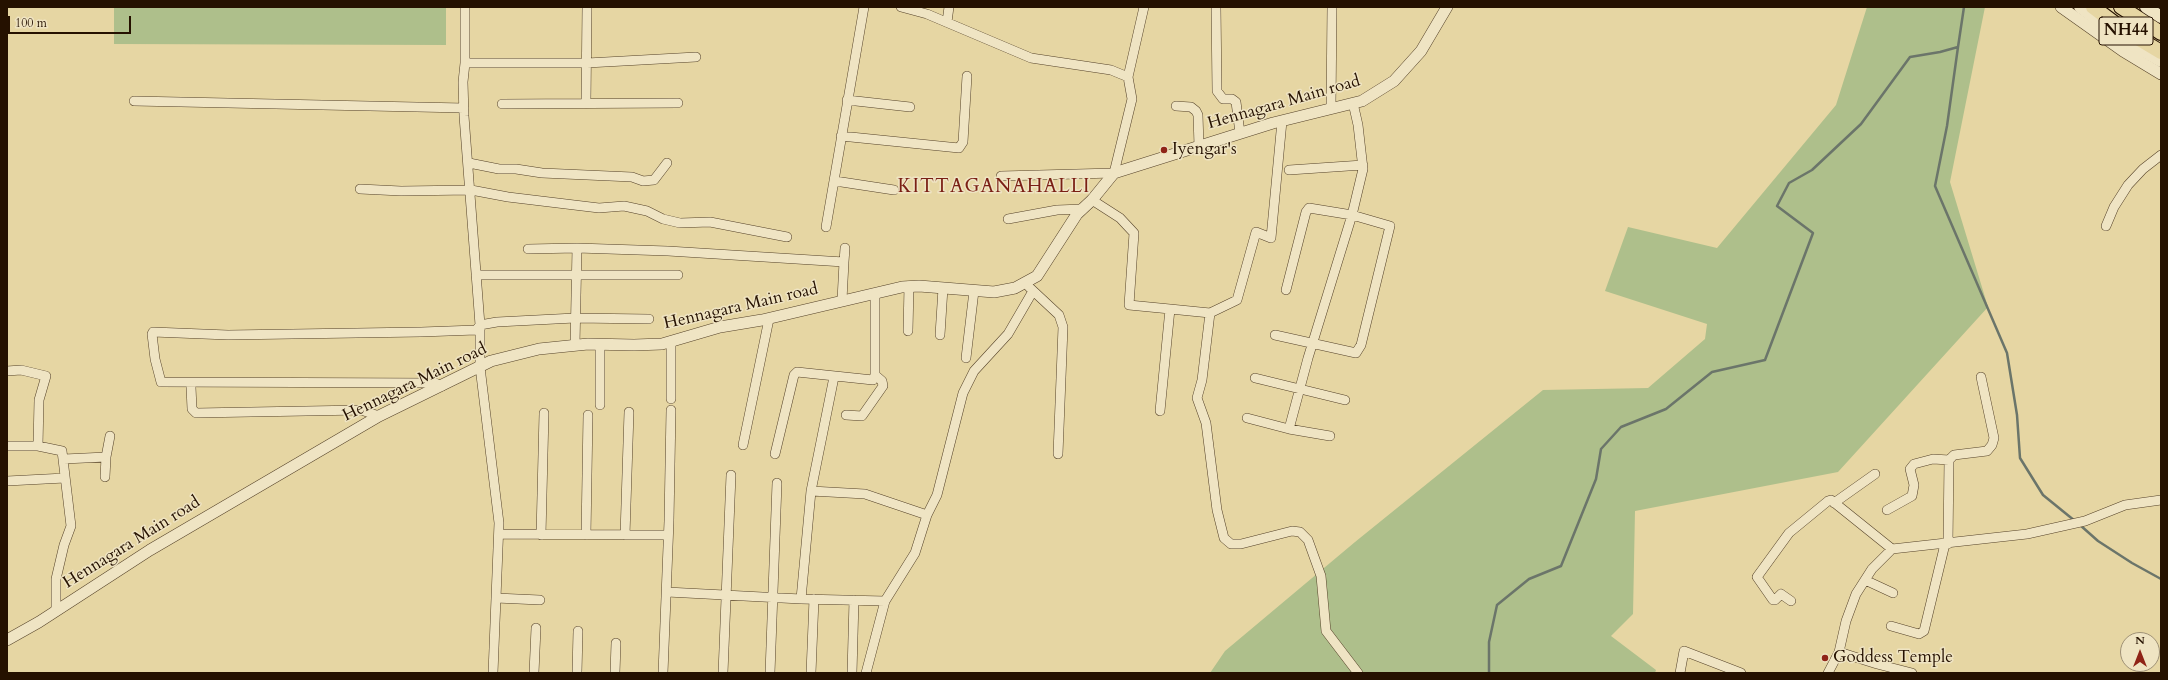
<!DOCTYPE html>
<html>
<head>
<meta charset="utf-8">
<style>
	body { margin:0 }
	#map { position:relative; width:2168px; height:680px; overflow:hidden; background:#e6d6a3; font-family:Cardo,serif }
	canvas { display:block }
	.frame { position:absolute; inset:0; border:8px solid #251100; pointer-events:none }
	.north { position:absolute; left:2120px; top:632px; width:40px; height:40px; box-sizing:border-box; background:#efe4c3; border:1px solid #9e9075; border-radius:50%; rotate:0deg; font-size:11px; font-weight:700; line-height:16px; text-align:center; color:#251100 }
	.north::after { content:''; display:block; margin:auto; width:14px; height:18px; background:#8f2418; clip-path:polygon(50% 0,100% 100%,50% 72%,0 100%) }
	.scale { position:absolute; left:8px; top:16px; width:123px; height:18px; box-sizing:border-box; border:2px solid #251100; border-top:0; padding-left:5px; font-size:12px; line-height:14px; white-space:nowrap; color:#251100; -webkit-text-stroke:3px #efe4c3; paint-order:stroke }
</style>
</head>
<body>
<div id="map">
<canvas width="2168" height="680"></canvas>
<div class="frame"></div>
<div class="north">N</div>
<div class="scale">100 m</div>
</div>
<script>
const ctx = document.querySelector('canvas').getContext('2d');
ctx.lineJoin = 'round';
function fillPath(path, color) { ctx.fillStyle = color; ctx.fill(path, 'evenodd'); }
const shape = rows => new Path2D(rows.map(r => 'M' + r).join(''));
function strokePath(path, color, width, dash) { ctx.strokeStyle = color; ctx.lineWidth = width; ctx.lineCap = dash ? 'butt' : 'round'; ctx.setLineDash(dash || []); ctx.stroke(path); }
function label(font, color, halo, rows, align = 'center') {
  ctx.font = font + ' Cardo,serif'; ctx.lineWidth = 3; ctx.setLineDash([]); ctx.textBaseline = 'middle'; ctx.strokeStyle = halo; ctx.fillStyle = color; for (const [text, x, y, turn = 0] of rows) {
    ctx.save(); ctx.translate(x, y); ctx.rotate((+turn || 0) * Math.PI / 180); ctx.textAlign = isNaN(turn) ? turn : align; if (halo) ctx.strokeText(text, 0, 0); ctx.fillText(text, 0, 0); ctx.restore();
  }
}
fillPath(shape([
	[114,7,446,7,446,45,114,44],
	[1867,7,1985,7,1950,182,1988,307,1838,472,1635,511,1633,614,1611,636,1656,670,1655,673,1210,673,1225,651,1355,542,1543,390,1648,388,1705,339,1707,324,1605,291,1628,227,1717,248,1836,105]
]), '#aebf8b');
strokePath(shape([
	[1958,47,1947,126,1935,186,2007,353,2017,415,2020,458,2043,495,2075,521],
	[2080,525,2098,541,2132,563,2161,579],
	[1489,673,1489,642,1497,605,1529,579,1561,566,1596,479,1601,449,1621,427,1666,409,1712,372,1765,360,1813,233,1777,206,1789,183,1812,170,1861,124,1910,57,1940,52,1958,47,1964,7]
]), '#6b756a', 2.5);
const minor = shape([
	[465,7,465,63,463,82,464,116,480,325,480,367,499,523,493,673],
	[901,7,927,14,1031,58,1111,70,1128,77,1132,99,1114,173,1001,176],
	[1216,7,1217,91,1223,99,1232,99,1236,102,1240,133],
	[947,22,949,7],
	[465,63,587,63,696,57],
	[1128,77,1144,7],
	[847,100,910,107],
	[134,101,464,108],
	[586,103,587,7],
	[502,104,678,103],
	[1176,106,1191,107,1196,111,1198,115,1199,146],
	[1331,108,1332,7],
	[841,136,959,148,963,142,967,76],
	[469,163,499,169,516,169,542,173,632,177,643,181,654,180,667,163],
	[1289,170,1363,165],
	[835,181,894,190],
	[360,189,401,191,471,190,508,197,599,208,624,206,647,211,663,219,680,223,710,222,787,237],
	[1092,200,1120,218,1134,233,1129,305,1170,309],
	[1008,219,1057,210,1083,209],
	[2106,226,2114,207,2128,185,2143,169,2161,155],
	[826,227,864,7],
	[528,249,577,248,668,251,844,262,842,300],
	[844,262,845,248],
	[476,275,678,275],
	[1029,287,1059,315,1063,327,1058,454],
	[1210,313,1202,380,1197,398,1206,423,1217,510,1224,538,1231,544,1241,544,1292,531,1300,532,1308,540,1321,576,1326,631,1358,673],
	[908,331,909,286],
	[940,335,943,288],
	[1275,335,1356,353,1361,345,1390,226,1352,215,1309,208,1306,212,1286,290],
	[671,341,671,399],
	[600,344,600,405],
	[575,345,577,248],
	[966,358,974,291],
	[7,371,21,370,46,376,39,400,38,446],
	[1255,378,1345,400],
	[442,386,435,383,161,382,155,359,152,334,153,332,228,335,421,332,476,330,480,325,497,322,575,318,649,319],
	[191,387,192,409,196,413,361,410,379,416],
	[1160,411,1170,309,1210,313,1237,300,1256,232,1271,238,1282,121],
	[846,415,862,416,883,386,882,381,875,375],
	[1247,418,1289,429,1330,436],
	[1289,429,1308,358,1352,215,1363,169,1358,125,1353,103],
	[743,445,769,319],
	[7,446,38,446,62,451,71,526,64,545,56,579,56,611],
	[775,454,794,375,797,372,873,380,875,375,875,294],
	[64,459,106,457,110,436],
	[105,477,106,457],
	[7,481,65,478],
	[811,491,865,494,927,515],
	[1834,503,1875,474],
	[1887,510,1912,496,1914,485,1910,469,1914,464,1933,459,1949,460],
	[499,534,668,535],
	[541,535,544,413],
	[586,535,588,415],
	[625,535,629,412],
	[1948,544,1949,460,1954,455,1987,451,1992,445,1994,438,1981,377],
	[1865,580,1893,593],
	[667,592,801,599,885,601],
	[496,598,540,600],
	[801,599,811,491,834,377],
	[1791,601,1781,594,1775,600,1773,600,1757,577,1789,533,1828,501,1831,500,1892,549],
	[1891,626,1919,634,1924,631,1945,544],
	[1839,652,1877,664,1912,673],
	[534,673,536,628],
	[577,673,578,631],
	[615,673,616,643],
	[663,673,669,521,671,410],
	[723,673,731,475],
	[770,673,777,483],
	[811,673,814,599],
	[852,673,854,600],
	[866,673,885,601,915,553,927,515,937,495,963,393,974,371,1008,334,1033,291],
	[1680,673,1684,651,1741,673],
	[1828,673,1839,652,1846,621,1856,594,1872,569,1892,549,2027,534,2085,521,2125,505,2161,500]
]);
const tertiary = shape([
	[2061,7,2123,51,2161,74],
	[7,640,39,622,150,550,379,416,491,361,539,349,588,344,634,345,662,344,720,327,762,320,902,287,919,286,994,292,1015,288,1037,276,1077,214,1092,200,1114,173,1273,123,1362,101,1394,81,1421,51,1447,7]
]);
const secondary = shape([
	[2080,7,2123,39,2161,61],
	[2146,7,2161,17]
]);
const trunk = shape([
	[2093,7,2121,28,2161,52],
	[2121,7,2161,33]
]);
strokePath(minor, '#554229', 10);
strokePath(tertiary, '#554229', 12);
strokePath(secondary, '#251100', 14);
strokePath(trunk, '#251100', 16);
strokePath(minor, '#efe4c3', 9);
strokePath(tertiary, '#efe4c3', 11);
strokePath(secondary, '#efe4c3', 12);
strokePath(trunk, '#e6d6a3', 14);
for (const [x, y, r, color] of [
	[1164,150,4,"#8f2418"],
	[1825,658,4,"#8f2418"]
]) { const dot = new Path2D(); dot.arc(x, y, r, 0, 2 * Math.PI); ctx.fillStyle = color; ctx.fill(dot); strokePath(dot, '#efe4c3', 1.5); }
for (const [x, y, w] of [
	[2126,31,54]
]) { const box = new Path2D(); box.roundRect(x - w / 2, y - 14, w, 28, 3); ctx.fillStyle = '#efe4c3'; ctx.fill(box); strokePath(box, '#251100', 1); }
label('bold 16px', '#251100', null, [
	["NH44",2126,31]
]);
label('17px', '#251100', '#efe4c3', [
	["Hennagara Main road",1284,103,-16],
	["Hennagara Main road",741,307,-13],
	["Hennagara Main road",415,383,-26],
	["Hennagara Main road",132,543,-32]
]);
label('17px', '#251100', '#efe4c3', [
	["Iyengar's",1172,150],
	["Goddess Temple",1833,658]
], 'left');
ctx.letterSpacing = '1px';
label('19px', '#7a1f14', '#efe4c3', [
	["KITTAGANAHALLI",994,188]
]);
ctx.letterSpacing = '0px';
</script>
</body>
</html>
